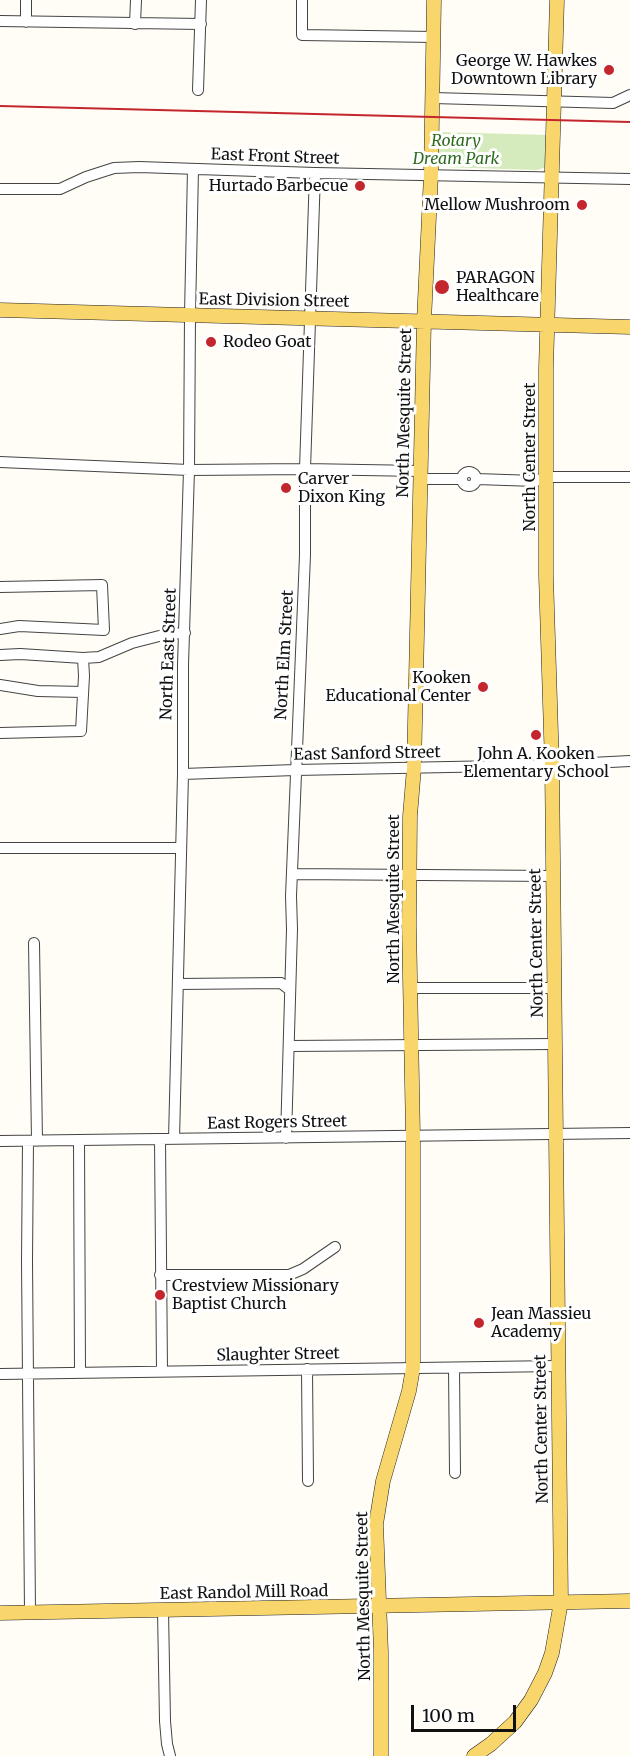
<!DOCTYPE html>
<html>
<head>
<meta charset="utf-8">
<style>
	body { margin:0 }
	#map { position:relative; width:630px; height:1756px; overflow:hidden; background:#fffdf5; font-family:Merriweather,serif }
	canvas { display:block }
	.scale { position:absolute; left:411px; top:1705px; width:105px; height:27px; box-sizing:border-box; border:3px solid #111; border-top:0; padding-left:8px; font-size:18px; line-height:21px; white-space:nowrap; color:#111; -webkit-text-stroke:4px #fff; paint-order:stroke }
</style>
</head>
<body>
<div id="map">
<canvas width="630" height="1756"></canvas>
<div class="scale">100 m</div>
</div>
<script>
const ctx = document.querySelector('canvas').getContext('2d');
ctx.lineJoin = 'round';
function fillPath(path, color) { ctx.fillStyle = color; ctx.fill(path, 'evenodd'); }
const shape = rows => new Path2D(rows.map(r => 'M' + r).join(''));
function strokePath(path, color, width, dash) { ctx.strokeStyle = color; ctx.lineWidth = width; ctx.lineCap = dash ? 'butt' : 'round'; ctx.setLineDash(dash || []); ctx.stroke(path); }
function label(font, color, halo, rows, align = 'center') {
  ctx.font = font + ' Merriweather,serif'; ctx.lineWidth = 6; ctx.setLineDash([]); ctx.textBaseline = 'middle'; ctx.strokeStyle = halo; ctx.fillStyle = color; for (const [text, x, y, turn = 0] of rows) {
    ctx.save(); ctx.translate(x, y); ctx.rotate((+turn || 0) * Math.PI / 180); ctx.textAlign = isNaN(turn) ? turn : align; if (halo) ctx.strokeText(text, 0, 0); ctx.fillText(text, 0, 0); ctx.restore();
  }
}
fillPath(shape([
	[439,132,549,135,546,167,537,170,442,167,440,166,438,159]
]), '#d5ebbd');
const minor = shape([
	[26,0,26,22],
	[302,0,302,35,434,37],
	[0,21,201,24],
	[135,24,136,0],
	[198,90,201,0],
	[433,98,613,103,630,95],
	[0,189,60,189,86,177,114,168,139,167,315,173,630,179],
	[0,462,189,470,305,469,420,471],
	'462 479a7 7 0 1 1 14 0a7 7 0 1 1-14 0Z',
	[420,479,461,479],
	[476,479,536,481,546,477,630,477],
	[0,587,102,585,104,630,19,626,0,629],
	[0,655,20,654,83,658],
	[0,685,38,691,83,692],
	[0,733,81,731,84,676,83,658,99,657,132,643,167,634,185,633],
	[183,774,295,770,552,765,630,761],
	[0,848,181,848],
	[292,874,553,876],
	[34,943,37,1141],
	[178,984,281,983,290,990],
	[410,988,554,988],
	[289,1046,554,1044],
	[286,1138,292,929,291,896,305,555,305,469,315,173],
	[160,1139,162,1371],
	[174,1139,183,774,183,665,189,470,190,315,193,169],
	[79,1140,80,1373],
	[0,1141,630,1133],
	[28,1141,27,1261,30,1613],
	[160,1275,289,1275,303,1269,335,1247],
	[454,1368,455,1473],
	[307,1369,308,1481],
	[0,1374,557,1366],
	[163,1611,165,1721,167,1744,170,1756]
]);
const major = shape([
	[0,310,630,327],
	[0,1613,630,1601],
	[381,1756,381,1652,376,1524,383,1481,409,1391,413,1368,413,1136,409,924,410,816,414,768,424,321,431,175,434,0],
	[474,1756,491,1744,515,1722,531,1700,545,1673,552,1653,561,1602,552,765,546,576,546,368,557,0]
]);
strokePath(minor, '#444', 12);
strokePath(major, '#222', 15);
strokePath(minor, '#fff', 10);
strokePath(major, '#f9d66b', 14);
strokePath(shape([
	[0,106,630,122]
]), '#c4262e', 2);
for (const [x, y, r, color] of [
	[609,70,6,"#c4262e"],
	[360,186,6,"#c4262e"],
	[582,205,6,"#c4262e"],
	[442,287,8,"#c4262e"],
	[211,342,6,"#c4262e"],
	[286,488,6,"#c4262e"],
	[483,687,6,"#c4262e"],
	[536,735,6,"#c4262e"],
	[160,1295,6,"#c4262e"],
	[479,1323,6,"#c4262e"]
]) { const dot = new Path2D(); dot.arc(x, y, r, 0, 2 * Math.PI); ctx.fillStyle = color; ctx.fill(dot); strokePath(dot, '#fff', 2); }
label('16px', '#111', '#fff', [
	["George W. Hawkes",597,61,"right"],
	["Downtown Library",597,79,"right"],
	["Hurtado Barbecue",348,186,"right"],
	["Mellow Mushroom",570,205,"right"],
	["PARAGON",456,278],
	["Healthcare",456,296],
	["Rodeo Goat",223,342],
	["Carver",298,479],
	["Dixon King",298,497],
	["Kooken",471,678,"right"],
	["Educational Center",471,696,"right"],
	["John A. Kooken",536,754,"center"],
	["Elementary School",536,772,"center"],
	["Crestview Missionary",172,1286],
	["Baptist Church",172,1304],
	["Jean Massieu",491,1314],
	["Academy",491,1332]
], 'left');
label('italic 16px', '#2f6b1f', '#fff', [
	["Rotary",456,141],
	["Dream Park",456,159]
]);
label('16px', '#111', '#fff', [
	["East Front Street",275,157,2],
	["East Division Street",274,301,1],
	["North Mesquite Street",405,413,-89],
	["North Center Street",530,457,-90],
	["North East Street",169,654,-88],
	["North Elm Street",285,655,-87],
	["East Sanford Street",367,754,-1],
	["North Mesquite Street",394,899,-90],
	["North Center Street",537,943,-91],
	["East Rogers Street",277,1123,-1],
	["Slaughter Street",278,1355,-1],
	["North Center Street",542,1429,-91],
	["East Randol Mill Road",244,1593,-1],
	["North Mesquite Street",364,1596,-91]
]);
</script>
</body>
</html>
